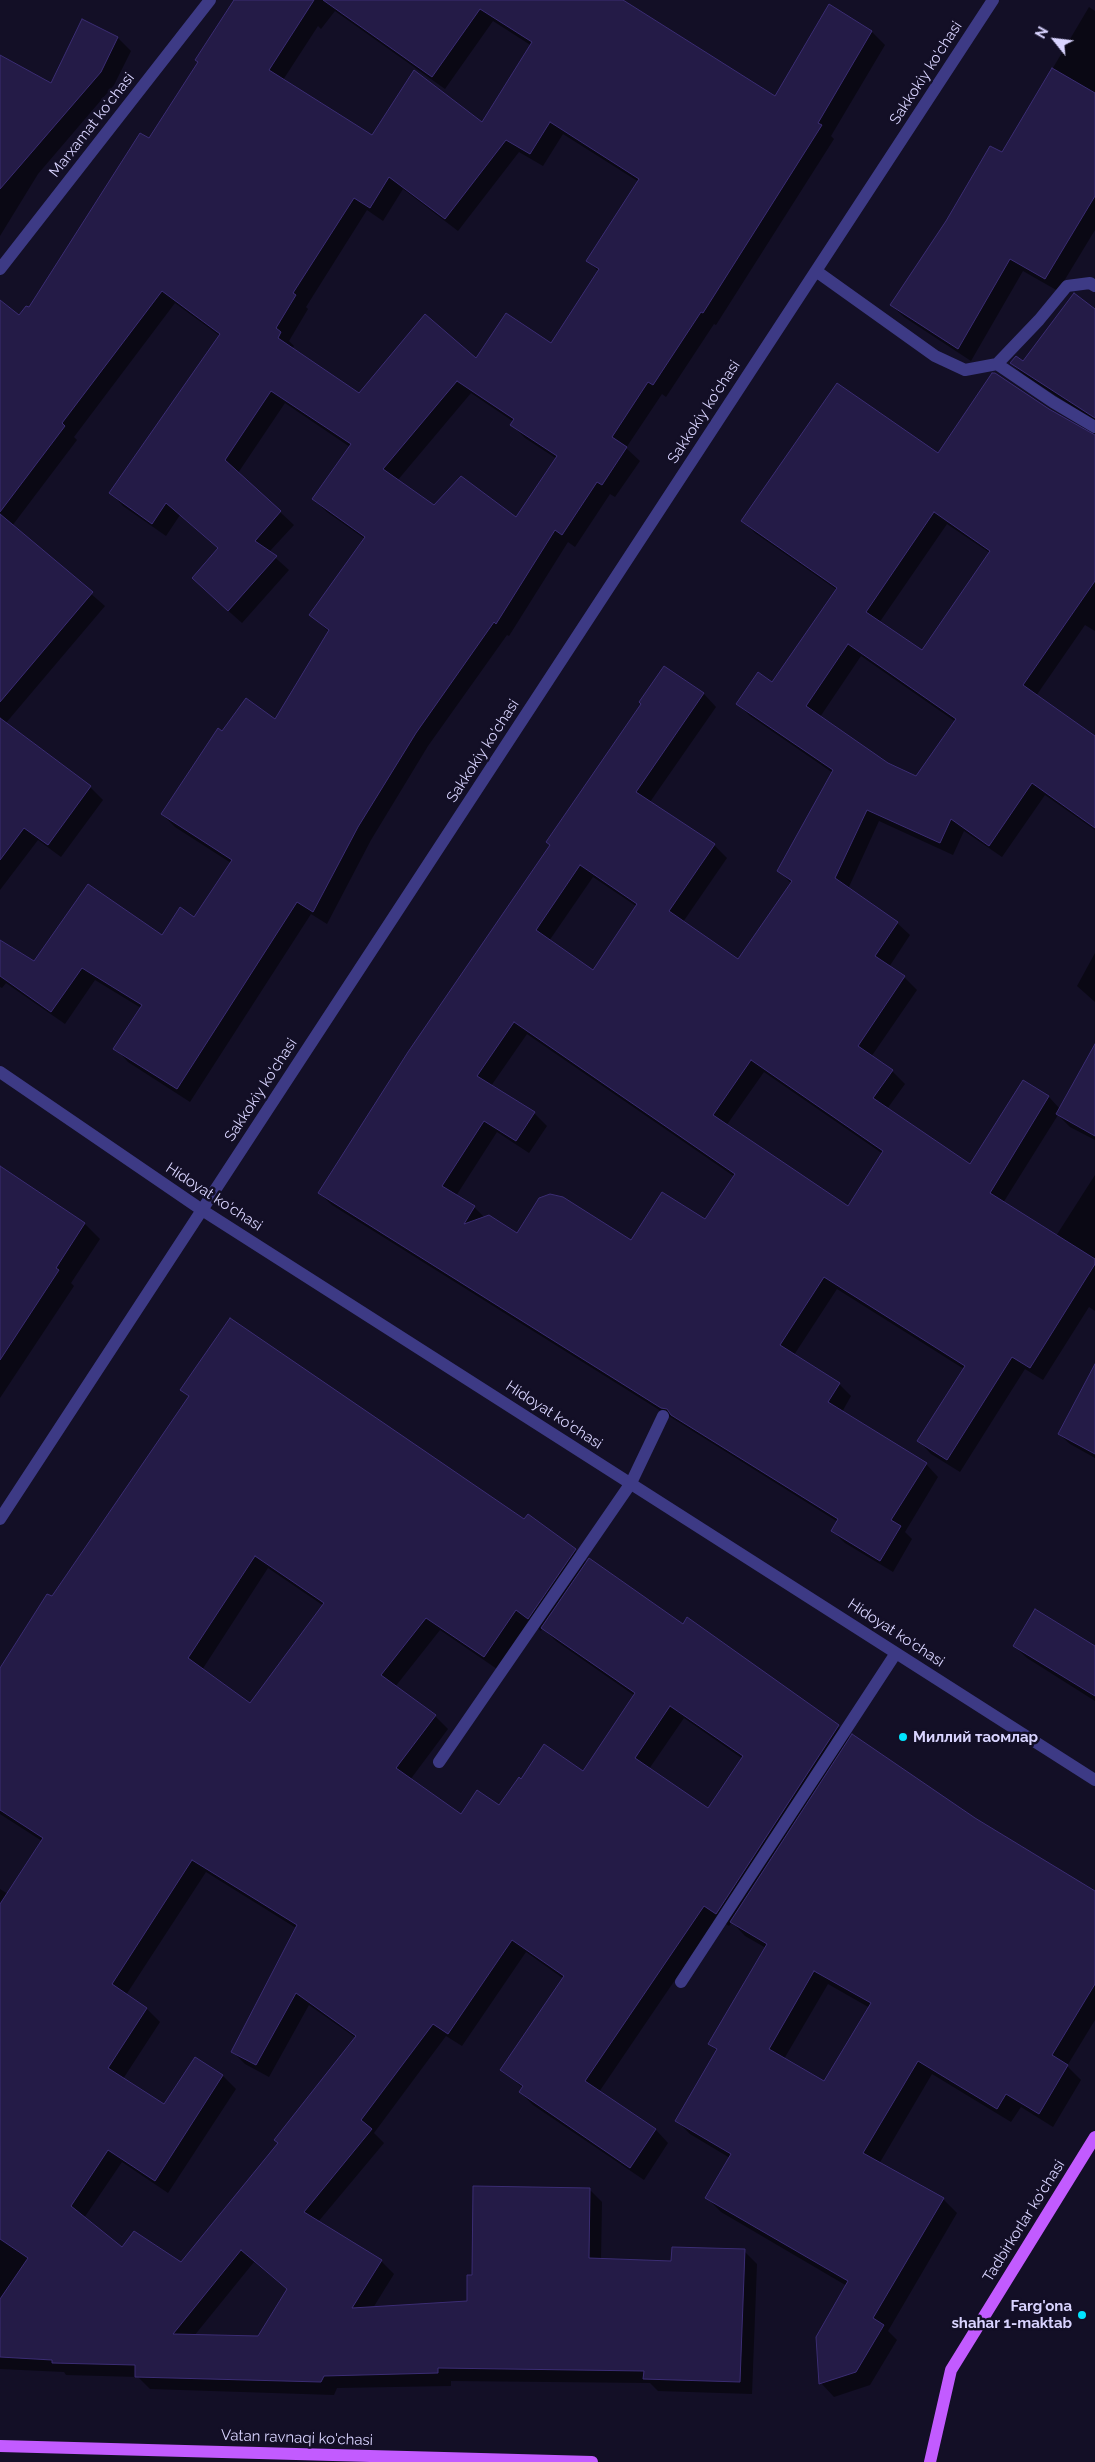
<!DOCTYPE html>
<html>
<head>
<meta charset="utf-8">
<style>
	body { margin:0 }
	#map { position:relative; width:1095px; height:2462px; overflow:hidden; background:#130f26; font-family:Raleway,sans-serif }
	canvas { display:block }
	.north { position:absolute; left:1030px; top:15px; width:50px; height:50px; -webkit-text-stroke:4px #130f26; paint-order:stroke; rotate:299deg; font-size:14px; font-weight:700; line-height:20px; text-align:center; color:#d9d4ff }
	.north::after { content:''; display:block; margin:auto; width:18px; height:22px; background:#d9d4ff; clip-path:polygon(50% 0,100% 100%,50% 72%,0 100%) }
</style>
</head>
<body>
<div id="map">
<canvas width="1095" height="2462"></canvas>
<div class="north">N</div>
</div>
<script>
const ctx = document.querySelector('canvas').getContext('2d');
ctx.lineJoin = 'round';
function fillPath(path, color) { ctx.fillStyle = color; ctx.fill(path, 'evenodd'); }
const shape = rows => new Path2D(rows.map(r => 'M' + r).join(''));
function strokePath(path, color, width, dash) { ctx.strokeStyle = color; ctx.lineWidth = width; ctx.lineCap = dash ? 'butt' : 'round'; ctx.setLineDash(dash || []); ctx.stroke(path); }
function label(font, color, halo, rows, align = 'center') {
  ctx.font = font + ' Raleway,sans-serif'; ctx.lineWidth = 5; ctx.setLineDash([]); ctx.textBaseline = 'middle'; ctx.strokeStyle = halo; ctx.fillStyle = color; for (const [text, x, y, turn = 0] of rows) {
    ctx.save(); ctx.translate(x, y); ctx.rotate((+turn || 0) * Math.PI / 180); ctx.textAlign = isNaN(turn) ? turn : align; if (halo) ctx.strokeText(text, 0, 0); ctx.fillText(text, 0, 0); ctx.restore();
  }
}
fillPath(shape([
	[235,0,620,0,775,97,872,32,885,45,831,136,834,139,716,325,714,324,666,397,662,394,626,448,640,461,615,497,610,494,575,547,568,542,509,636,507,635,428,746,371,840,327,924,311,914,190,1102,128,1062,115,1048,141,1008,95,980,65,1024,6,983,2,988,0,987,0,941,34,962,162,937,195,918,231,863,175,827,162,814,222,732,275,721,329,632,311,615,365,539,327,512,313,499,350,447,285,403,238,473,294,525,269,552,289,570,242,623,206,591,219,549,180,515,166,536,123,506,110,492,220,336,175,303,74,437,77,440,12,526,105,606,0,730,0,302,19,316,29,309,149,140,199,62],
	[335,11,445,89,493,21,532,46,482,123,372,137,283,80,318,26,321,29],
	[563,134,639,182,588,261,599,272,551,344,477,360,359,395,292,349,294,346,289,341,308,309,306,307,367,210,383,221,403,189,458,231,519,152,543,166],
	[471,393,514,422,512,425,525,438,557,459,517,519,434,507,397,481],
	[1089,7,1095,11,1095,230,1058,291,1023,271,971,361,904,317,891,305,1002,154],
	[83,21,118,38,131,51,114,85,38,174,0,236,0,57,51,85],
	[1095,311,1095,421,1024,375,1011,363,1024,363],
	[1095,440,1095,631,1085,625,1036,696,1095,737,1095,830,1045,795,1002,857,964,831,953,855,879,821,848,889,897,923,910,935,889,967,904,977,917,990,871,1057,892,1071,905,1084,887,1109,970,1166,1023,1081,1049,1097,1060,1109,1095,1088,1095,1140,1070,1127,1058,1115,1003,1203,1056,1236,1095,1175,1095,1311,1089,1307,1043,1380,1025,1369,960,1472,931,1454,919,1441,964,1369,837,1289,794,1355,839,1384,851,1396,842,1412,926,1464,938,1477,905,1532,912,1539,893,1572,845,1543,832,1531,838,1522,332,1205,319,1193,551,845,664,668,704,694,716,707,650,802,714,845,727,858,683,922,739,960,792,884,778,870,833,773,750,716,738,704,772,684,837,590,755,533,743,521,938,454],
	[947,524,990,553,922,652,879,623],
	[861,656,956,722,916,777,888,764,820,717],
	[593,877,636,906,593,971,549,941],
	[527,1034,735,1177,706,1221,632,1242,517,1235,485,1218,474,1207,456,1196,497,1132,529,1153,547,1126,534,1113,491,1086],
	[764,1072,883,1154,848,1208,726,1126],
	[33,745,90,787,103,800,61,857,38,840,0,890,0,789],
	[1095,953,1095,1002,1077,986],
	[0,1168,85,1224,100,1239,71,1283,74,1286,0,1398],
	[182,1390,524,1521,575,1550,587,1563,683,1626,688,1619,838,1726,851,1739,974,1819,1095,1892,1095,2020,1067,2066,1081,2080,1053,2127,1021,2107,1011,2122,932,2074,879,2164,943,2199,957,2213,888,2331,897,2340,870,2385,834,2397,821,2383,847,2286,721,2212,707,2198,730,2158,690,2134,676,2120,717,2051,710,2044,766,1948,745,1936,732,1922,729,1926,717,1918,599,2092,656,2130,668,2143,644,2180,533,2105,520,2092,523,2088,502,2070,564,1979,526,1952,462,2046,446,2036,374,2133,384,2143,318,2222,381,2261,394,2274,373,2308,468,2302,473,2277,589,2189,602,2202,601,2260,672,2263,744,2251,757,2264,752,2394,658,2391,650,2383,451,2381,451,2386,337,2388,334,2395,150,2389,138,2377,66,2375,64,2372,0,2369,0,1889,8,1894,42,1841,0,1814,0,1670,190,1398],
	[268,1568,324,1606,250,1705,202,1670],
	[529,1622,541,1631,543,1628,556,1641,635,1696,583,1773,521,1781,500,1807,462,1816,410,1780,448,1729,435,1716,395,1687,440,1630,497,1669],
	[684,1718,743,1759,708,1809,649,1769],
	[206,1872,296,1928,232,2051,245,2064,269,2077,309,2005,356,2038,279,2144,181,2263,122,2249,84,2218,122,2162,168,2193,236,2089,223,2076,195,2058,164,2106,123,2079,160,2022,147,2009,126,1995],
	[828,1984,870,2008,824,2083,784,2059],
	[254,2262,288,2290,258,2338,194,2336],
	[1095,1405,1095,1458,1070,1444,1059,1434],
	[1014,1646,1095,1647,1095,1701,1027,1658]
]), '#0007');
const building = shape([
	[234,0,314,0,269,70,372,135,414,70,482,122,532,42,480,9,432,77,323,0,623,0,775,96,829,4,872,31,818,123,822,125,703,313,701,312,653,385,648,382,612,437,627,447,602,485,597,482,562,535,555,530,496,624,494,622,416,733,358,827,313,912,297,902,177,1089,113,1049,142,1005,82,968,51,1012,0,976,0,940,34,961,88,884,162,935,180,907,194,917,232,860,161,814,218,728,222,731,246,698,275,719,329,630,309,615,365,537,312,499,351,444,271,391,225,460,281,511,255,541,277,556,228,611,192,578,218,548,166,503,152,524,109,493,220,334,162,291,62,423,65,426,0,512,0,300,19,315,26,306,29,307,140,133,149,138,198,62,195,60,234,0],
	[550,122,639,179,586,261,599,269,551,343,506,313,476,358,425,314,359,393,278,338,281,332,276,328,296,295,293,293,354,198,370,208,389,177,445,219,506,140,530,154,550,122],
	[457,381,514,419,510,425,557,456,516,517,461,476,434,505,383,469,457,381],
	[82,19,118,37,101,72,0,189,0,55,51,83,82,19],
	[1052,68,1095,93,1095,196,1045,279,1010,259,958,349,890,305,946,221,990,146,1002,152,1052,68],
	[1074,293,1095,309,1095,418,1010,363,1016,356,1023,361,1074,293],
	[992,373,995,373,1049,409,1095,435,1095,581,1023,685,1095,736,1095,828,1032,783,989,846,951,819,940,843,867,810,835,878,898,922,875,956,905,976,858,1046,893,1070,873,1098,970,1164,1023,1080,1049,1096,990,1193,1095,1259,1095,1264,1030,1368,1012,1357,947,1460,917,1441,965,1366,824,1277,780,1345,840,1383,828,1402,927,1463,891,1520,901,1526,880,1561,831,1531,838,1519,671,1415,667,1409,661,1408,318,1193,408,1052,550,845,546,842,641,704,639,702,664,666,704,693,636,792,715,844,669,911,738,959,792,881,777,871,833,770,736,704,758,672,772,682,837,588,741,521,837,383,938,453,992,373],
	[934,512,990,551,922,650,866,612,934,512],
	[848,644,956,719,916,776,888,763,806,706,848,644],
	[580,865,637,904,593,970,536,930,580,865],
	[514,1022,735,1174,705,1219,662,1192,631,1240,563,1197,550,1194,539,1198,517,1233,489,1215,464,1224,475,1206,442,1186,484,1121,516,1141,535,1112,477,1076,514,1022],
	[751,1060,883,1151,848,1206,713,1115,751,1060],
	[0,514,93,592,0,702,0,514],
	[0,718,91,786,48,845,24,828,0,860,0,718],
	[1095,1044,1095,1136,1056,1114,1095,1044],
	[0,1166,85,1223,56,1268,59,1270,0,1360,0,1166],
	[230,1318,524,1519,528,1514,576,1549,528,1619,516,1610,484,1657,426,1618,381,1675,436,1715,396,1768,461,1814,477,1790,499,1805,519,1777,521,1779,544,1744,583,1771,635,1693,541,1628,589,1558,683,1624,687,1617,839,1725,716,1914,704,1906,585,2081,656,2129,630,2168,519,2092,523,2086,500,2070,564,1976,512,1940,448,2034,433,2024,361,2120,372,2129,304,2212,382,2260,352,2308,467,2301,467,2275,472,2275,473,2186,590,2188,589,2258,671,2261,672,2247,745,2249,740,2382,643,2379,644,2371,438,2368,438,2373,324,2376,321,2382,135,2377,135,2365,52,2363,52,2360,0,2357,0,2299,28,2258,0,2239,0,1904,43,1838,0,1810,0,1668,47,1594,52,1596,189,1396,180,1390,230,1318],
	[255,1556,324,1603,250,1703,188,1658,255,1556],
	[670,1706,743,1756,708,1808,635,1758,670,1706],
	[192,1860,297,1925,231,2052,256,2065,296,1993,356,2036,274,2140,278,2143,181,2262,134,2231,122,2247,71,2206,108,2150,155,2181,223,2075,195,2057,164,2104,108,2068,147,2008,112,1984,192,1860],
	[241,2250,287,2289,258,2336,173,2334,241,2250],
	[1095,1364,1095,1454,1058,1434,1095,1364],
	[1035,1609,1095,1646,1095,1696,1013,1646,1035,1609],
	[852,1734,975,1818,1095,1891,1095,1984,1052,2055,1068,2065,1039,2114,1006,2094,997,2109,918,2061,863,2153,944,2198,873,2318,884,2325,856,2372,819,2384,816,2337,848,2281,705,2198,731,2154,675,2121,717,2049,708,2044,767,1944,730,1922,852,1734],
	[814,1971,871,2003,824,2081,769,2049,814,1971]
]);
fillPath(building, '#241b47');
strokePath(building, '#3b2d73', 1);
strokePath(shape([
	[0,269,210,0],
	[816,271,935,356,965,370,997,364,1039,320,1067,286,1090,283,1095,286],
	[997,364,1053,402,1095,427],
	[0,1072,202,1210,1095,1780],
	[0,1519,993,0],
	[439,1762,631,1483,663,1416],
	[681,1982,896,1653]
]), '#3d3a85', 12);
strokePath(shape([
	[0,2446,592,2462],
	[930,2462,951,2370,1095,2137]
]), '#c25bff', 12);
for (const [x, y, r, color] of [
	[903,1737,5,"#00e5ff"],
	[1082,2315,5,"#00e5ff"]
]) { const dot = new Path2D(); dot.arc(x, y, r, 0, 2 * Math.PI); ctx.fillStyle = color; ctx.fill(dot); strokePath(dot, '#130f26', 2); }
label('15px', '#d9d4ff', '#130f26', [
	["Sakkokiy ko'chasi",926,73,-57],
	["Marxamat koʻchasi",92,125,-52],
	["Sakkokiy ko'chasi",704,412,-57],
	["Sakkokiy ko'chasi",483,751,-57],
	["Sakkokiy ko'chasi",261,1090,-57],
	["Hidoyat ko'chasi",214,1197,33],
	["Hidoyat ko'chasi",554,1415,33],
	["Hidoyat ko'chasi",896,1633,33],
	["Tadbirkorlar ko'chasi",1024,2221,-58],
	["Vatan ravnaqi ko'chasi",297,2438,2]
]);
label('bold 15px', '#d9d4ff', '#130f26', [
	["Миллий таомлар",913,1737],
	["Farg'ona",1072,2306,"right"],
	["shahar 1-maktab",1072,2323,"right"]
], 'left');
</script>
</body>
</html>
